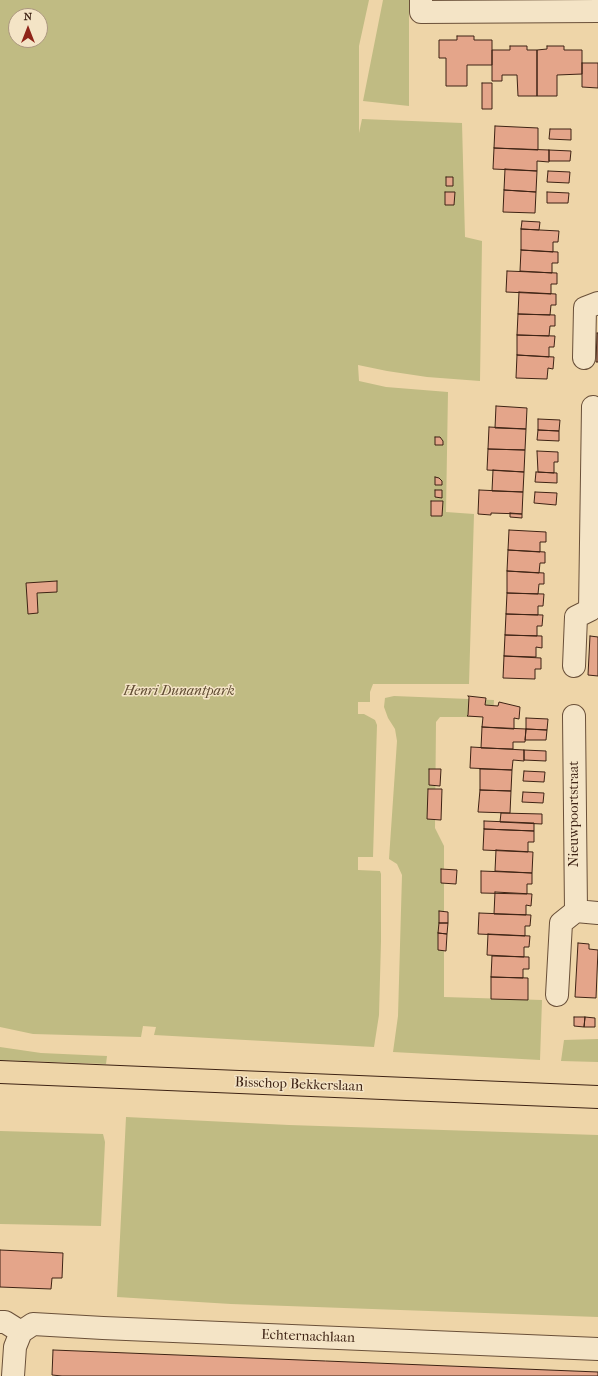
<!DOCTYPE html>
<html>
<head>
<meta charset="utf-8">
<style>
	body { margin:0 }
	#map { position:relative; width:598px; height:1376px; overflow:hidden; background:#eed5a8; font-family:"IM FELL French Canon",serif }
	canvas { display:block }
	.north { position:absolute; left:8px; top:8px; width:40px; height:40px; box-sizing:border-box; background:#f4e4c6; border:1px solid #ab977f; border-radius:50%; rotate:0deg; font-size:11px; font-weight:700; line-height:16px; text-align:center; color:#3e2314 }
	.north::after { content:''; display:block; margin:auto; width:14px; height:18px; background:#8f2418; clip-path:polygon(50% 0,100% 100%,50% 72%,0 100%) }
</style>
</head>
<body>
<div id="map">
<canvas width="598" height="1376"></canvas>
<div class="north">N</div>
</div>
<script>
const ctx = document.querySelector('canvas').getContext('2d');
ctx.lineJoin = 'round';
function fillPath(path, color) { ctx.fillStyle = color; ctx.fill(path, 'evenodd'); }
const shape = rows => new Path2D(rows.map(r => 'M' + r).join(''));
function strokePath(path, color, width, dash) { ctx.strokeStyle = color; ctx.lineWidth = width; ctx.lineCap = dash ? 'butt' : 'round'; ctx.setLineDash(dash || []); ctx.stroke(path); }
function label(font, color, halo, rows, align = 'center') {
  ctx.font = font + ' "IM FELL French Canon",serif'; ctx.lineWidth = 3; ctx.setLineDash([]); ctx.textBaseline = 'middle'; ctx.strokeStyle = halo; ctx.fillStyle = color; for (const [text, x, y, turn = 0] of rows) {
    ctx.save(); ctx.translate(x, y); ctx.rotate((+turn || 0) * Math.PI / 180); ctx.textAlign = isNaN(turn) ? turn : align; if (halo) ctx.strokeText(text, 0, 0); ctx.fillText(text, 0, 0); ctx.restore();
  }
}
fillPath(shape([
	[0,0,369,0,359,46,359,133,362,119,462,123,465,237,482,241,480,381,427,377,387,371,358,365,359,381,386,387,448,392,446,512,474,514,469,684,373,684,370,692,370,702,358,702,358,714,364,714,375,720,377,725,373,857,358,857,358,870,380,871,381,874,381,941,379,1015,374,1047,154,1035,156,1027,143,1026,141,1037,33,1034,0,1027],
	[16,16,40,16,40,40,16,40],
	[383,0,409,0,409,106,363,101],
	[394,696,494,700,493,717,440,717,436,722,435,828,444,846,444,997,542,1000,540,1060,393,1052,398,1016,402,875,397,864,389,859,397,741,395,729,388,718,384,707,385,698],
	[598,1039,598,1062,561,1061,564,1040],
	[0,1047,41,1053,107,1056,106,1064,0,1060],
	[126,1117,289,1125,598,1135,598,1317,231,1304,117,1297],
	[0,1131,103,1134,105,1142,101,1226,0,1224]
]), '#c0bb83');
const building = shape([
	[457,36,474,36,474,40,492,40,492,65,467,65,467,86,446,86,446,58,439,58,439,40,457,40,457,36],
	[510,46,527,46,527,50,537,50,537,96,518,96,517,75,502,75,502,81,492,81,492,50,510,50,510,46],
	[547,46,564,46,564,50,582,50,582,74,557,75,557,96,537,96,537,50,547,49,547,46],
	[582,63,598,63,598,88,582,87,582,63],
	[482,83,492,83,492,109,482,109,482,83],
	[495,126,538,128,538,150,494,148,495,126],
	[550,129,571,129,571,140,549,139,550,129],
	[494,148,549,150,549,162,537,161,537,171,493,169,494,148],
	[549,150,571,151,570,161,549,161,549,150],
	[505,169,537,171,536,192,504,190,505,169],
	[548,171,570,172,569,183,547,182,548,171],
	[446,177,453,177,453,186,446,186,446,177],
	[504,190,536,192,535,213,503,212,504,190],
	[445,192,455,192,454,205,445,205,445,192],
	[547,192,569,193,568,203,547,203,547,192],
	[522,221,540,222,539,230,521,229,522,221],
	[521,229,559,231,558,242,553,242,553,252,521,250,521,229],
	[521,250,558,252,558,263,552,263,552,273,520,271,521,250],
	[507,271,557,273,557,284,551,284,551,294,506,292,507,271],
	[519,292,556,294,556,305,551,305,550,315,518,314,519,292],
	[518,314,555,315,555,326,550,326,549,336,517,335,518,314],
	[597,333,598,333,598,362,596,362,597,333],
	[517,335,555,336,554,347,549,347,549,357,517,355,517,335],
	[517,355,554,357,553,369,548,368,547,379,516,378,517,355],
	[496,406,527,408,526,429,495,428,496,406],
	[538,419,560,420,559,431,538,430,538,419],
	[489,427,526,429,525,450,488,449,489,427],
	[538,430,559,431,559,441,537,440,538,430],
	[435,437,440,437,443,441,443,445,435,445,435,437],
	[488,449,525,450,524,472,487,470,488,449],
	[537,451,558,452,558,462,554,462,554,473,538,472,537,451],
	[493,470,524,472,523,492,492,491,493,470],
	[536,472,557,473,557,483,535,482,536,472],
	[435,477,439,478,442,481,442,485,435,485,435,477],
	[435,490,442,490,442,498,435,497,435,490],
	[479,490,523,492,522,514,491,513,491,515,478,514,479,490],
	[535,492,557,493,556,505,534,503,535,492],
	[431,501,443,501,442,516,431,516,431,501],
	[510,513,522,514,522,518,510,517,510,513],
	[509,530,546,532,546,542,540,542,540,552,508,550,509,530],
	[508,550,545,552,545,563,540,563,539,573,507,571,508,550],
	[507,571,544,573,544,584,539,584,538,594,507,593,507,571],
	[57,581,57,592,37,593,38,613,28,614,26,583,57,581],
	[507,593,544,594,543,606,538,606,538,615,506,614,507,593],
	[506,614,543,615,542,626,537,626,537,636,505,635,506,614],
	[505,635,542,636,542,648,536,647,536,657,504,656,505,635],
	[590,636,598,637,598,676,588,675,590,636],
	[504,656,541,658,541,669,535,669,535,679,503,678,504,656],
	[468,696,486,698,485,705,498,706,499,702,520,707,519,719,514,718,514,729,482,727,483,717,467,716,468,715,469,697,468,696],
	[526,718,548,719,547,730,526,729,526,718],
	[482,727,526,729,525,742,513,742,513,749,481,748,482,727],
	[526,729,547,730,546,740,525,740,526,729],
	[471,747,524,750,524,761,513,760,512,770,470,768,471,747],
	[524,750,546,751,546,761,524,760,524,750],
	[429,769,441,769,440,786,429,785,429,769],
	[480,769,512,770,511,791,480,790,480,769],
	[524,771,545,772,544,782,523,781,524,771],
	[428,789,442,789,441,820,427,819,428,789],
	[480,790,511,791,510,813,478,812,480,790],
	[523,792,544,793,543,803,522,802,523,792],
	[501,813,542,814,542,824,500,822,501,813],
	[484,821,534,823,534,831,484,829,484,821],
	[484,829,534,831,534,842,528,842,528,852,483,850,484,829],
	[496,850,533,852,532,873,495,871,496,850],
	[441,869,457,870,456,884,441,883,441,869],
	[481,871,532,873,532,884,527,884,527,894,481,893,481,871],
	[495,892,532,894,531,906,526,905,526,915,494,914,495,892],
	[439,911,448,912,448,923,439,923,439,911],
	[479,913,531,915,530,926,525,926,525,936,478,934,479,913],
	[439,923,448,923,447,934,438,933,439,923],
	[438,933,447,934,446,951,438,950,438,933],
	[488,934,530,936,529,947,524,947,524,957,487,955,488,934],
	[578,943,589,944,589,949,598,950,596,998,575,997,578,943],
	[492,956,529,957,529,969,523,969,523,978,491,977,492,956],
	[491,977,528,978,528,1000,491,999,491,977],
	[574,1017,585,1017,584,1027,574,1026,574,1017],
	[585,1017,595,1018,595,1027,584,1027,585,1017],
	[0,1250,63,1253,62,1278,52,1278,51,1289,0,1287,0,1250],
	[53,1350,598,1372,598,1376,62,1376,52,1375,53,1350]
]);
fillPath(building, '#e4a58a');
strokePath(building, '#3e2314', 1);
const minor = shape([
	[421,0,421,12,598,11],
	[584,358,585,308,598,303],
	[574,666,576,617,590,610,593,407],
	[576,911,598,913],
	[557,995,561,923,576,911,574,716],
	[0,1322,5,1322,21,1332],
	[13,1376,15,1347,21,1332,33,1324,103,1328,598,1349]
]);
const major = shape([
	[0,1072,598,1097]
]);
strokePath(minor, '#6a5039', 24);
strokePath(major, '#3e2314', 24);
strokePath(minor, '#f4e4c6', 22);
strokePath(major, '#eed5a8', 22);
label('italic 14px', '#5e4930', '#f4e4c6', [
	["Henri Dunantpark",179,692]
]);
label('14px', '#3e2314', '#f4e4c6', [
	["Nieuwpoortstraat",575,814,-90],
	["Bisschop Bekkerslaan",299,1085,2],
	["Echternachlaan",308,1337,2]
]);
</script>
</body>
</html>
